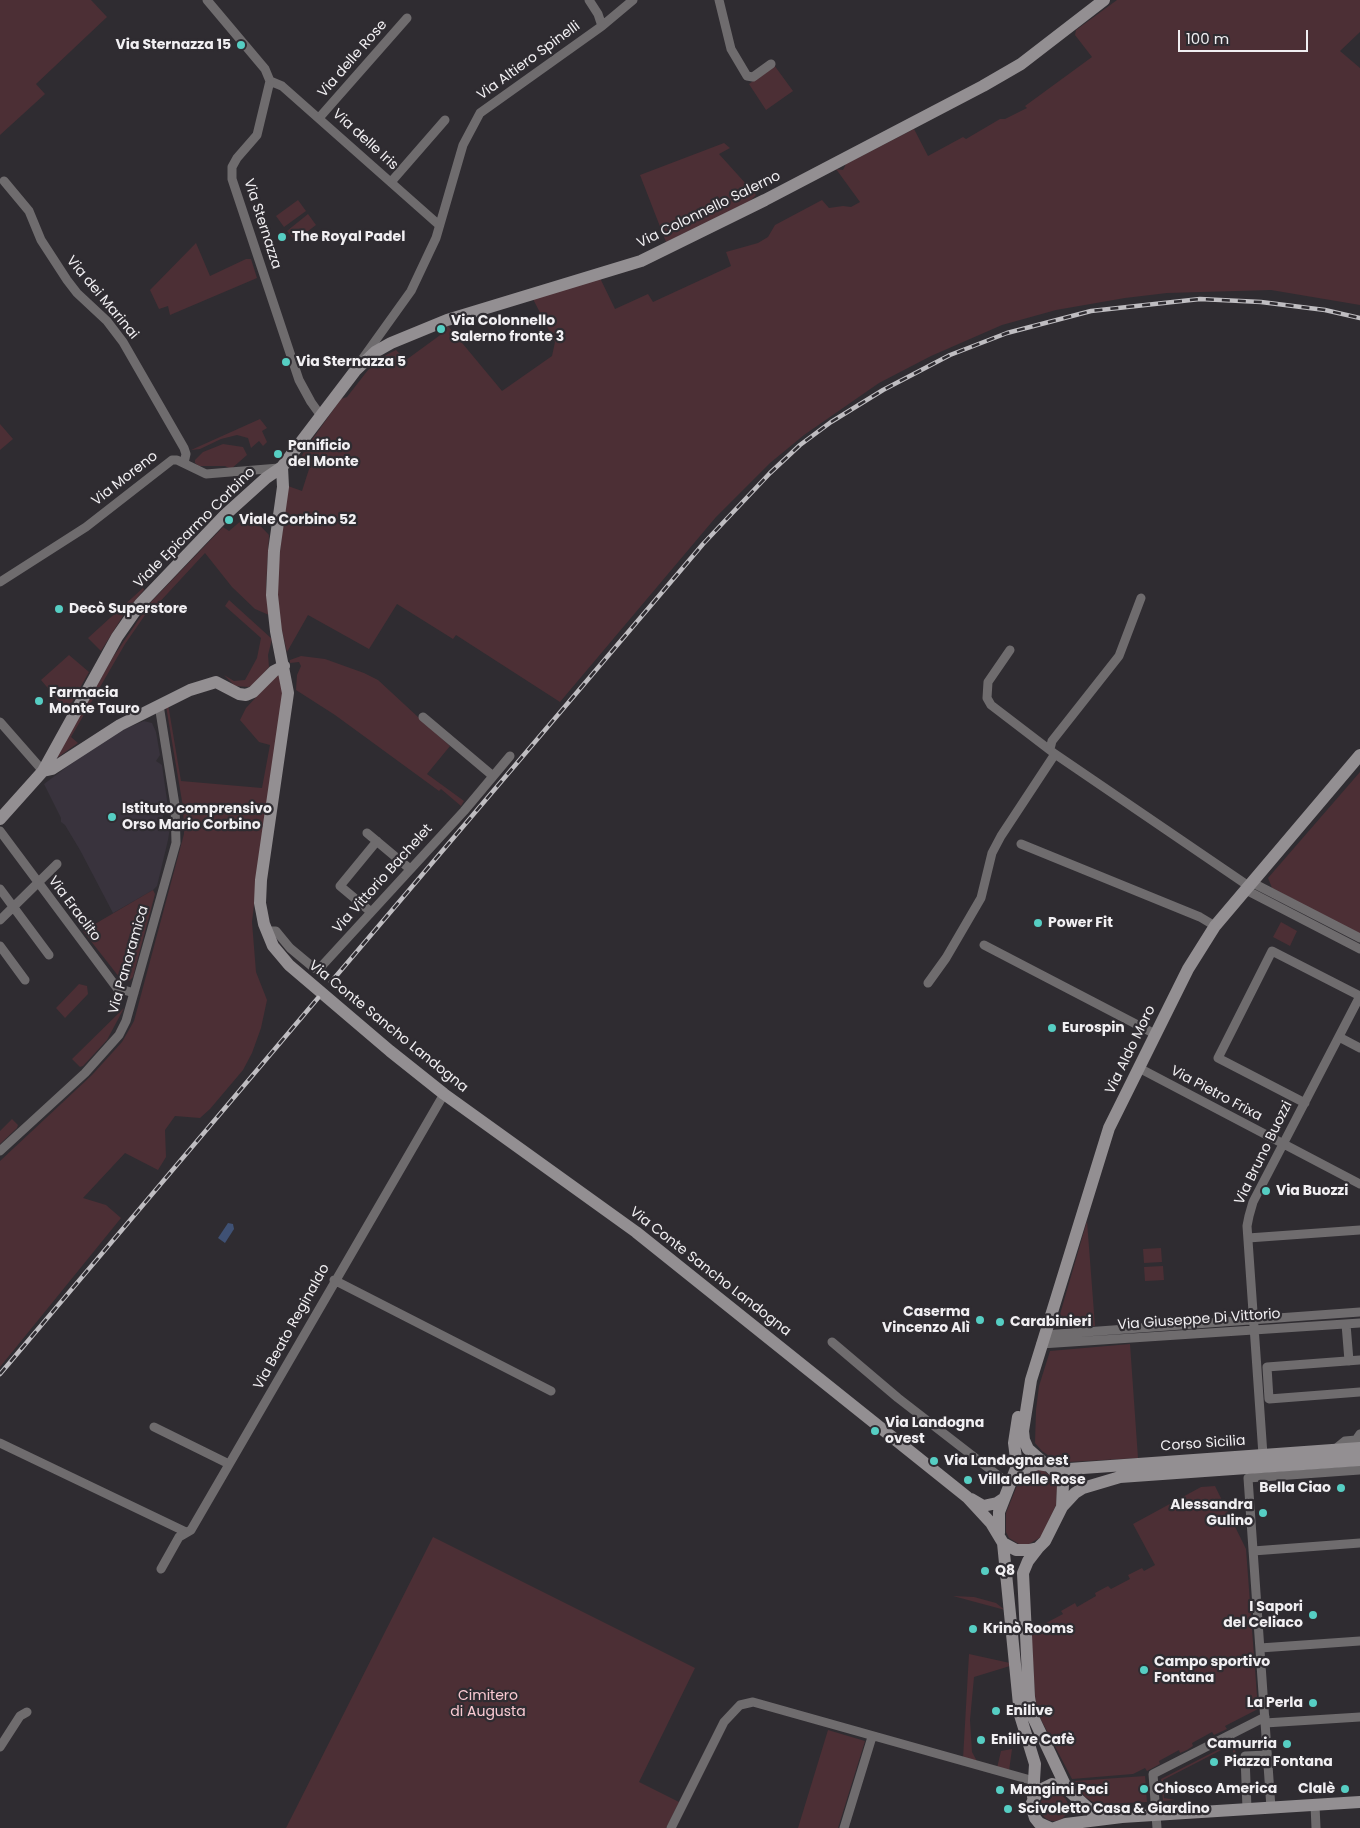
<!DOCTYPE html>
<html>
<head>
<meta charset="utf-8">
<style>
	body { margin:0 }
	#map { position:relative; width:1360px; height:1828px; overflow:hidden; background:#2f2c31; font-family:Poppins,sans-serif }
	canvas { display:block }
	.scale { position:absolute; left:1178px; top:30px; width:130px; height:22px; box-sizing:border-box; border:2px solid #f1eff2; border-top:0; padding-left:6px; font-size:15px; line-height:18px; white-space:nowrap; color:#f1eff2; -webkit-text-stroke:4px #2f2c31; paint-order:stroke }
</style>
</head>
<body>
<div id="map">
<canvas width="1360" height="1828"></canvas>
<div class="scale">100 m</div>
</div>
<script>
const ctx = document.querySelector('canvas').getContext('2d');
ctx.lineJoin = 'round';
function fillPath(path, color) { ctx.fillStyle = color; ctx.fill(path, 'evenodd'); }
const shape = rows => new Path2D(rows.map(r => 'M' + r).join(''));
function strokePath(path, color, width, dash) { ctx.strokeStyle = color; ctx.lineWidth = width; ctx.lineCap = dash ? 'butt' : 'round'; ctx.setLineDash(dash || []); ctx.stroke(path); }
function label(font, color, halo, rows, align = 'center') {
  ctx.font = font + ' Poppins,sans-serif'; ctx.lineWidth = 4.5; ctx.setLineDash([]); ctx.textBaseline = 'middle'; ctx.strokeStyle = halo; ctx.fillStyle = color; for (const [text, x, y, turn = 0] of rows) {
    ctx.save(); ctx.translate(x, y); ctx.rotate((+turn || 0) * Math.PI / 180); ctx.textAlign = isNaN(turn) ? turn : align; if (halo) ctx.strokeText(text, 0, 0); ctx.fillText(text, 0, 0); ctx.restore();
  }
}
fillPath(shape([
	[144,721,152,723,156,732,160,755,156,761,162,765,169,814,163,815,163,821,170,828,168,840,157,886,153,890,113,913,80,850,65,825,61,822,61,818,44,784,88,751,122,730]
]), '#39333d');
fillPath(shape([
	[0,0,91,0,107,17,36,84,45,94,0,135],
	[1117,0,1360,0,1360,32,1340,51,1360,68,1360,305,1271,290,1167,293,1125,298,1056,310,1002,325,931,356,879,383,804,435,770,463,716,517,560,702,456,635,453,639,397,604,369,649,308,615,287,652,279,618,277,576,288,486,302,491,310,466,300,459,306,448,341,399,347,397,368,370,386,355,396,350,406,360,443,333,442,331,448,326,502,391,552,356,555,342,533,299,600,278,615,309,648,294,653,302,731,266,726,252,758,243,768,237,775,225,822,200,829,208,843,206,851,207,860,202,836,169,843,170,846,164,914,129,928,156,963,137,966,139,1000,119,1005,119,1027,108,1025,106,1092,57,1075,35,1076,30],
	[774,65,793,91,766,110,749,84],
	[724,143,730,148,719,154,756,195,750,201,666,242,640,175],
	[298,200,306,211,284,227,276,216],
	[308,214,316,225,295,241,287,231],
	[196,243,210,276,246,259,251,259,257,278,170,315,168,306,159,309,150,290],
	[260,419,267,428,262,431,267,442,263,446,259,441,251,448,248,438,237,435,221,439,200,449,191,450],
	[0,424,13,439,0,450],
	[223,444,243,447,247,455,231,469,225,466,199,466,195,463,195,460,203,452],
	[249,514,269,535,266,588,269,615,255,609,232,587,205,553,155,607,152,605,125,644,71,737,78,743,54,760,113,657,150,603,223,527,229,531],
	[143,588,144,590,126,611,101,651,88,638],
	[229,600,272,639,268,655,269,667,255,683,249,687,235,686,224,675,234,681,245,680,257,658,261,638,225,606],
	[69,655,89,672,67,711,41,680],
	[301,656,325,659,364,673,378,680,418,717,450,746,427,774,464,801,461,806,441,789,439,791,335,715,296,690,297,675,301,666,299,662,290,663,290,660],
	[276,676,279,676,283,695,259,861,252,922,256,972,267,1000,261,1028,252,1053,243,1070,210,1109,200,1118,175,1116,165,1130,166,1157,158,1170,125,1153,83,1198,106,1205,121,1218,0,1367,0,1161,92,1075,122,1042,134,1021,184,834,183,807,166,706,168,704,181,781,262,788,270,745,259,742,240,720,246,708],
	[1360,772,1360,935,1272,888,1268,878],
	[153,890,155,894,133,977,129,981,123,982,83,931],
	[1281,922,1297,931,1290,946,1273,937],
	[79,984,87,986,88,994,65,1018,56,1008],
	[124,1008,107,1040,83,1066,80,1067,72,1059],
	[12,1119,18,1125,17,1128,0,1144,0,1131],
	[1087,1221,1095,1326,1056,1328],
	[1161,1248,1162,1262,1144,1263,1143,1249],
	[1163,1266,1164,1280,1145,1281,1144,1267],
	[1130,1344,1138,1458,1068,1462,1052,1458,1042,1451,1035,1443,1036,1410,1039,1386,1050,1351],
	[1039,1470,1043,1470,1055,1480,1057,1485,1056,1505,1041,1537,1029,1544,1019,1544,1009,1538,1006,1532,1006,1513,1018,1483,1027,1474],
	[1215,1486,1246,1549,1258,1709,1225,1726,1227,1729,1214,1735,1212,1732,1192,1743,1193,1746,1187,1750,1180,1753,1179,1750,1159,1761,1160,1764,1147,1771,1145,1768,1133,1774,1072,1779,1036,1710,1031,1631,1063,1614,1061,1611,1075,1603,1077,1607,1096,1596,1095,1593,1108,1586,1111,1589,1130,1579,1128,1575,1142,1568,1144,1571,1155,1565,1133,1524,1201,1487],
	[433,1537,695,1668,639,1782,679,1802,666,1828,286,1828],
	[953,1596,974,1597,996,1603,1005,1610],
	[969,1654,1010,1663,1010,1666,974,1677,970,1720,972,1752,978,1763,963,1759],
	[828,1730,865,1741,838,1828,798,1828],
	[1235,1741,1236,1764,1233,1764,1233,1744,1163,1780,1164,1798,1175,1800,1163,1801,1161,1779],
	[1012,1749,1009,1771,997,1768,1001,1751],
	[1145,1776,1146,1787,1142,1787,1143,1791,1146,1791,1147,1802,1106,1804,1106,1806,1098,1805,1085,1797,1075,1781],
	'1040 1807a14 14 0 1 1 28 0a14 14 0 1 1-28 0Z'
]), '#4c2f35');
fillPath(shape([
	[228,1223,233,1224,234,1229,225,1243,218,1238]
]), '#3f5174');
strokePath(shape([
	[207,0,265,69,270,81,257,135,237,158,232,167,232,179,299,380,311,402,321,416],
	[589,0,598,14,602,26],
	[719,0,731,49,747,76,753,77,771,64],
	[270,81,282,86,439,225],
	[319,118,407,18],
	[4,181,29,211,41,240,67,280,77,293,107,321,123,342,184,448,186,454,184,463],
	[391,182,445,120],
	[363,358,411,291,436,238,463,145,480,113,602,26,633,0],
	[0,582,86,527,172,460,177,460,206,474,279,468],
	[1010,650,988,682,987,698,991,705,1055,754,1250,887],
	[423,717,493,776],
	[0,722,43,771],
	[1050,749,1052,741,1119,656,1141,598],
	[0,831,117,988,134,993],
	[367,833,410,869],
	[1021,844,1200,917,1215,926],
	[1253,883,1360,938],
	[0,889,49,955],
	[1246,890,1360,949],
	[371,912,340,886,377,841],
	[0,920,57,864],
	[267,931,276,931,290,948,314,968,319,969,464,811,510,756],
	[984,945,1155,1034],
	[0,946,25,980],
	[928,983,946,958,981,898,992,853,1001,836,1055,754],
	[1339,1037,1360,1048],
	[1139,1068,1360,1184],
	[1305,1103,1218,1058,1272,951,1360,996],
	[0,1151,85,1073,119,1035,126,1021,176,843,175,805,159,705],
	[1248,1238,1360,1230],
	[334,1280,551,1391],
	[1346,1324,1349,1361],
	[1044,1335,1360,1312],
	[832,1342,898,1398,1009,1484],
	[1041,1344,1360,1323],
	[1360,1360,1267,1367,1269,1399,1360,1392],
	[154,1427,229,1464],
	[0,1443,186,1532],
	[1334,1450,1345,1441,1356,1440,1360,1434],
	[1263,1455,1247,1226,1249,1216,1253,1202,1360,996],
	[1253,1551,1360,1543],
	[161,1569,179,1537,191,1530,444,1094],
	[1260,1648,1360,1641],
	[1265,1723,1360,1717],
	[0,1747,20,1716,27,1712],
	[1315,1805,1316,1828],
	[1271,1808,1248,1478,1360,1470],
	[1247,1809,1245,1756,1267,1755],
	[671,1828,724,1722,740,1705,753,1702,1034,1781],
	[844,1828,872,1737],
	[1157,1828,1153,1774,1265,1717]
]), '#6f6c6e', 9);
strokePath(shape([
	[282,467,283,487,274,551,272,595,276,631,288,693,261,880,260,903,264,924,273,946,289,965,390,1051,444,1094,636,1232,967,1497,991,1523,1003,1543,1016,1550,1029,1550,1038,1548,1045,1541,1062,1507,1063,1484,1060,1477,1048,1465],
	[43,771,52,769,120,725,190,690,216,682,239,694,246,695,253,692,274,671,284,666],
	[0,819,43,771,117,637,140,604,225,515,266,478,282,467,355,371,375,352,391,343,447,320,641,261,765,200,983,86,1021,64,1104,0],
	[1045,1464,1028,1449,1024,1440,1023,1431,1031,1380,1109,1128,1188,969,1215,926,1360,755],
	[1012,1480,1023,1469,1038,1464,1069,1469,1360,1448],
	[971,1499,983,1506,997,1503,1003,1499],
	[1062,1507,1075,1493,1083,1488,1120,1477,1360,1460],
	[999,1533,999,1512,1017,1466,1014,1443,1018,1417],
	[1003,1543,1020,1715,1035,1764,1033,1797],
	[1038,1548,1028,1561,1023,1573,1029,1697,1032,1715,1067,1789],
	[1050,1828,1039,1823,1035,1818,1031,1805,1038,1791,1052,1784,1067,1789,1090,1810,1110,1815],
	[1055,1828,1066,1824,1122,1817,1360,1802]
]), '#938f92', 12);
const rail = shape([
	[331,982,703,544,770,473,800,445,831,422,883,390,950,355,1007,333,1091,311,1200,299,1261,302,1325,310,1360,318],
	[0,1374,318,998]
]);
strokePath(rail, '#bfbdc1', 4.5);
strokePath(rail, '#2f2c31', 2.5, [8]);
for (const [x, y, r, color] of [
	[241,45,5,"#56cec3"],
	[282,237,5,"#56cec3"],
	[441,329,5,"#56cec3"],
	[286,362,5,"#56cec3"],
	[278,454,5,"#56cec3"],
	[229,520,5,"#56cec3"],
	[59,609,5,"#56cec3"],
	[39,701,5,"#56cec3"],
	[112,817,5,"#56cec3"],
	[1038,923,5,"#56cec3"],
	[1052,1028,5,"#56cec3"],
	[1266,1191,5,"#56cec3"],
	[980,1320,5,"#56cec3"],
	[1000,1322,5,"#56cec3"],
	[875,1431,5,"#56cec3"],
	[934,1461,5,"#56cec3"],
	[968,1480,5,"#56cec3"],
	[1341,1488,5,"#56cec3"],
	[1263,1513,5,"#56cec3"],
	[985,1571,5,"#56cec3"],
	[1313,1615,5,"#56cec3"],
	[973,1629,5,"#56cec3"],
	[1144,1670,5,"#56cec3"],
	[1313,1703,5,"#56cec3"],
	[996,1711,5,"#56cec3"],
	[981,1740,5,"#56cec3"],
	[1287,1744,5,"#56cec3"],
	[1214,1762,5,"#56cec3"],
	[1144,1789,5,"#56cec3"],
	[1345,1789,5,"#56cec3"],
	[1000,1790,5,"#56cec3"],
	[1008,1809,5,"#56cec3"]
]) { const dot = new Path2D(); dot.arc(x, y, r, 0, 2 * Math.PI); ctx.fillStyle = color; ctx.fill(dot); strokePath(dot, '#2f2c31', 2); }
label('bold 14px', '#f1eff2', '#2f2c31', [
	["Via Sternazza 15",231,45,"right"],
	["The Royal Padel",292,237],
	["Via Colonnello",451,321],
	["Salerno fronte 3",451,337],
	["Via Sternazza 5",296,362],
	["Panificio",288,446],
	["del Monte",288,462],
	["Viale Corbino 52",239,520],
	["Decò Superstore",69,609],
	["Farmacia",49,693],
	["Monte Tauro",49,709],
	["Istituto comprensivo",122,809],
	["Orso Mario Corbino",122,825],
	["Power Fit",1048,923],
	["Eurospin",1062,1028],
	["Via Buozzi",1276,1191],
	["Caserma",970,1312,"right"],
	["Vincenzo Alì",970,1328,"right"],
	["Carabinieri",1010,1322],
	["Via Landogna",885,1423],
	["ovest",885,1439],
	["Via Landogna est",944,1461],
	["Villa delle Rose",978,1480],
	["Bella Ciao",1331,1488,"right"],
	["Alessandra",1253,1505,"right"],
	["Gulino",1253,1521,"right"],
	["Q8",995,1571],
	["I Sapori",1303,1607,"right"],
	["del Celiaco",1303,1623,"right"],
	["Krinò Rooms",983,1629],
	["Campo sportivo",1154,1662],
	["Fontana",1154,1678],
	["La Perla",1303,1703,"right"],
	["Enilive",1006,1711],
	["Enilive Cafè",991,1740],
	["Camurria",1277,1744,"right"],
	["Piazza Fontana",1224,1762],
	["Chiosco America",1154,1789],
	["Clalè",1335,1789,"right"],
	["Mangimi Paci",1010,1790],
	["Scivoletto Casa & Giardino",1018,1809]
], 'left');
label('14px', '#f1eff2', '#2f2c31', [
	["Via delle Rose",353,59,-49],
	["Via Altiero Spinelli",529,61,-36],
	["Via delle Iris",365,140,42],
	["Via Colonnello Salerno",709,210,-26],
	["Via Sternazza",262,224,72],
	["Via dei Marinai",102,298,50],
	["Via Moreno",125,479,-38],
	["Viale Epicarmo Corbino",195,528,-45],
	["Via Vittorio Bachelet",383,879,-48],
	["Via Eraclito",74,909,53],
	["Via Panoramica",129,960,-74],
	["Via Conte Sancho Landogna",388,1027,39],
	["Via Aldo Moro",1131,1050,-64],
	["Via Pietro Frixa",1216,1094,28],
	["Via Bruno Buozzi",1264,1153,-64],
	["Via Conte Sancho Landogna",710,1272,38],
	["Via Giuseppe Di Vittorio",1199,1320,-4],
	["Via Beato Reginaldo",292,1327,-61],
	["Corso Sicilia",1203,1444,-4]
]);
label('14px', '#f9c9d2', '#2f2c31', [
	["Cimitero",488,1696],
	["di Augusta",488,1712]
]);
</script>
</body>
</html>
